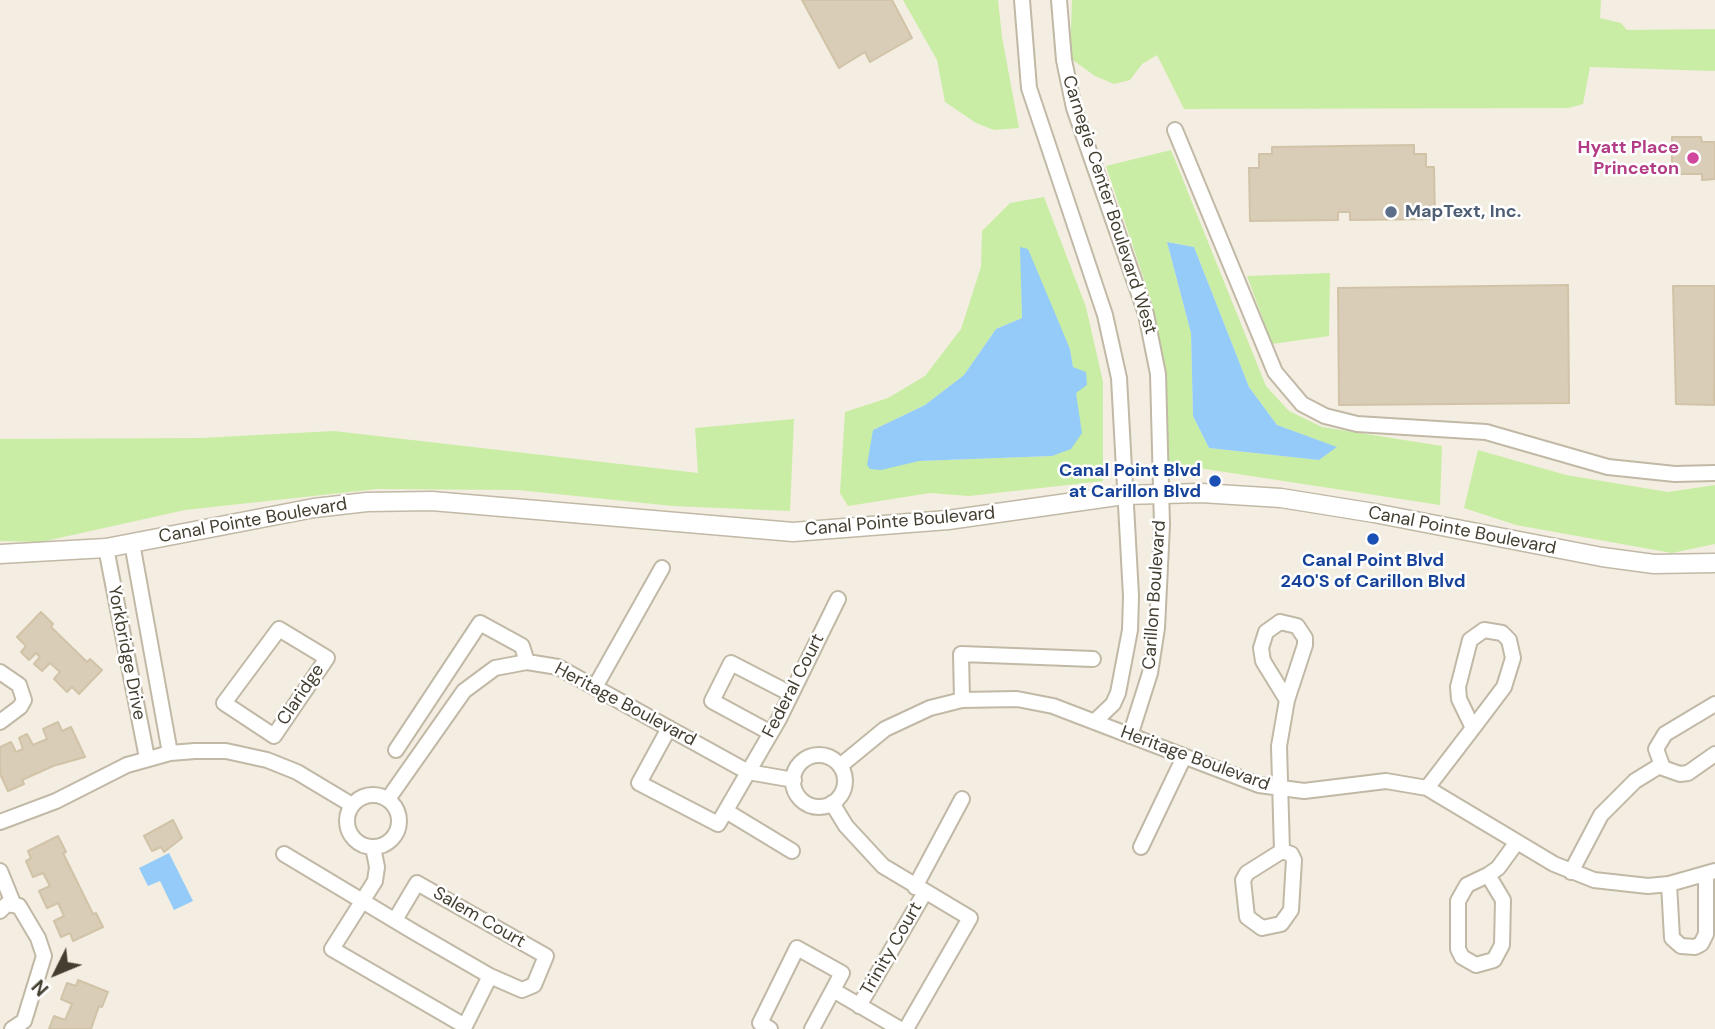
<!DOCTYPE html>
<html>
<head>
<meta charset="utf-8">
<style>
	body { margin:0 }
	#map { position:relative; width:1715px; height:1029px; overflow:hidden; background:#f3eee1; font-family:"DM Sans",sans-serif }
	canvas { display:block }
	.north { position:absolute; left:21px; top:938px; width:70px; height:70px; -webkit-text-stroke:5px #fff; paint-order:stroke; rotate:227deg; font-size:19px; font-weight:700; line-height:28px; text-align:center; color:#443e31 }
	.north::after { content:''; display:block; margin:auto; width:24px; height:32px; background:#443e31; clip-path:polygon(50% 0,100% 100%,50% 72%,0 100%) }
</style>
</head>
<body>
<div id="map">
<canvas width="1715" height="1029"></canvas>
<div class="north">N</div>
</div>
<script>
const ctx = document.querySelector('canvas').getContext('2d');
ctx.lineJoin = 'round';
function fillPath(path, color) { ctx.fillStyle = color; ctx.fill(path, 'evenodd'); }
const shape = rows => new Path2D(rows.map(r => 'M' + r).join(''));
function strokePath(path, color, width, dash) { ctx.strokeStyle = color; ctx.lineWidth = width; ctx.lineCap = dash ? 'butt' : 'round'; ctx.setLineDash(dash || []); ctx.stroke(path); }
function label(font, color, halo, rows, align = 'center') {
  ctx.font = font + ' "DM Sans",sans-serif'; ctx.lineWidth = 5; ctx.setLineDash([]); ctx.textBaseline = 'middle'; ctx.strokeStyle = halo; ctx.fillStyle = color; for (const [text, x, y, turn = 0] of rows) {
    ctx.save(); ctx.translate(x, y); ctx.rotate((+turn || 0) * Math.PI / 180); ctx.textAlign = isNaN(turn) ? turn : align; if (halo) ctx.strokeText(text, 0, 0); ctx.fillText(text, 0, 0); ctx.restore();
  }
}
fillPath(shape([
	[903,0,998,0,1002,37,1019,128,994,130,976,123,945,102,937,60],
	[1072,0,1601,0,1600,18,1621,23,1627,30,1715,29,1715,71,1590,67,1583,104,1568,108,1184,109,1157,55,1142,64,1130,80,1114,84,1095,76,1070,58],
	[1171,150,1266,386,1289,411,1322,427,1442,446,1440,505,1166,463,1163,371,1151,300,1106,166],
	[1167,242,1194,247,1249,387,1277,425,1336,447,1319,460,1209,448,1193,416,1191,333],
	[1044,197,1086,307,1103,382,1103,481,969,496,930,493,848,506,840,493,845,412,888,398,925,376,961,329,981,267,982,231,1010,203],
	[1021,248,1070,349,1073,368,1052,456,919,461,873,430,925,405,964,375,996,329,1022,318],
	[1330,273,1329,336,1272,344,1247,276],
	[794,419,790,511,673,506,518,490,377,489,185,510,41,542,0,541,0,439,201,438,334,431,698,473,695,428],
	[1478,450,1566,475,1668,492,1715,485,1715,544,1672,553,1516,525,1464,508]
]), '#c9eda4');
fillPath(shape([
	[1167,242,1194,247,1249,387,1277,425,1337,447,1319,460,1209,448,1193,416,1191,333],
	[1020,247,1028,249,1070,349,1073,367,1086,372,1087,385,1076,393,1082,433,1071,449,1052,456,919,461,881,470,870,469,867,465,873,430,925,405,964,375,996,329,1022,318],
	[169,853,193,901,174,910,160,881,148,886,139,868]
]), '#94cbf8');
const building = shape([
	[802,0,892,0,912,38,870,62,865,52,839,68,802,0],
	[1672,137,1701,137,1702,142,1715,142,1715,179,1702,180,1702,174,1672,174,1672,137],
	[1414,145,1414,154,1426,154,1426,167,1434,167,1435,219,1350,220,1350,212,1338,212,1338,220,1250,221,1249,168,1259,168,1259,154,1272,154,1272,147,1414,145],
	[1568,285,1569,403,1339,405,1338,288,1568,285],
	[1673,286,1715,286,1714,405,1676,404,1673,286],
	[41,612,53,624,51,627,87,662,90,659,102,670,79,694,72,687,67,692,54,679,60,672,50,663,42,671,34,664,40,657,36,653,29,660,21,652,26,646,17,637,41,612],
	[58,722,62,731,71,727,85,757,53,766,22,780,24,784,8,791,0,774,0,747,11,742,16,752,23,749,19,738,27,734,33,745,47,739,43,729,58,722],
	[173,820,182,838,164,852,161,847,152,851,144,836,173,820],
	[58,836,66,852,63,853,93,914,96,913,103,927,73,941,70,933,61,937,54,921,64,916,58,903,47,908,39,891,50,886,43,873,33,877,26,861,31,858,28,851,58,836],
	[78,980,108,992,102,1007,99,1006,91,1029,49,1029,54,1016,65,1020,72,1004,61,999,67,983,76,986,78,980]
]);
fillPath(building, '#d9cdb8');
strokePath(building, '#d1c3a7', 2);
const minor = shape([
	[1022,0,1029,88,1105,315,1119,378,1131,596,1130,630,1118,693,1113,704,1094,722],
	[1059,0,1064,60,1074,108,1146,314,1158,374,1162,525,1157,628,1150,673,1130,736],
	[1175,130,1275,372,1302,404,1325,416,1357,424,1486,432,1608,467,1675,474,1715,473],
	[132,543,170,753],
	[106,548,147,758],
	[1280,622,1297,626,1305,638,1305,645,1287,700,1263,661,1261,648,1266,632,1280,622],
	[279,629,327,658,274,736,224,703,279,629],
	[1484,630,1502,633,1509,640,1513,658,1504,687,1473,728,1459,699,1458,687,1470,640,1484,630],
	[0,672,19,685,24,700,20,707,0,722],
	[595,687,662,568],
	[962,700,961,654,1093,659],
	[1715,704,1665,734,1656,749,1663,768,1680,774,1688,773,1715,754],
	[669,728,639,783,718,824,779,719,838,599],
	[771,733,712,701,731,663,791,694],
	[396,750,480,623,522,646,527,662],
	'793 781a26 26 0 1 1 52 0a26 26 0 1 1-52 0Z',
	[840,766,885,729,930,708,962,700,1017,699,1053,706,1259,785,1304,791,1386,781,1427,788,1554,864,1594,880,1648,886,1669,884,1715,871],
	[1427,788,1473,728],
	'347 821a26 26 0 1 1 52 0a26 26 0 1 1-52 0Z',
	[388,799,464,691,495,668,527,662,558,667,748,772,794,780],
	[832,803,846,826,883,866,970,918,906,1029],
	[726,811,792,851],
	[0,822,56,801,127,765,170,753,195,751,226,751,267,760,297,772,352,805],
	[373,847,377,867,375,881,332,949,465,1026,490,976],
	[1141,847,1184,757],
	[1282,851,1291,854,1294,860,1291,910,1281,924,1262,928,1247,917,1243,880,1247,873,1282,851],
	[1282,851,1279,746,1287,700],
	[284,854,414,932,490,976,522,990,534,985,546,956,417,883,395,920],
	[0,871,13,903],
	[1571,872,1601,815,1635,781,1661,765],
	[1488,875,1503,900,1502,945,1494,960,1476,965,1462,957,1458,949,1458,901,1467,885,1488,875],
	[1488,875,1498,868,1517,842],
	[1669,884,1672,938,1681,946,1695,947,1701,944,1706,934,1706,875],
	[915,887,962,799],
	[0,911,7,904,19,906,38,938,44,956,24,1021,12,1029],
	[833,990,900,1029],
	[859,1006,925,892],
	[770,1029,760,1023,797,948,842,973,812,1029]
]);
const tertiary = shape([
	[0,554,106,548,314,508,367,502,432,501,793,532,948,520,1124,495,1201,493,1281,498,1374,513,1602,557,1654,564,1715,563]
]);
strokePath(minor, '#c1b9a6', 18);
strokePath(tertiary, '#c1b9a6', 21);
strokePath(minor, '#fff', 14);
strokePath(tertiary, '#fff', 18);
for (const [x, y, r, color] of [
	[1693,158,7,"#d1479c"],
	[1391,212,7,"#5c6f8a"],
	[1215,481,7,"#1a4fb4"],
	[1373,539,7,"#1a4fb4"]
]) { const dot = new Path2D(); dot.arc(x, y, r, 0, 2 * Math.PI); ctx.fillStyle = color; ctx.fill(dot); strokePath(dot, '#fff', 2.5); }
label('bold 18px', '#b23c85', '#fff', [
	["Hyatt Place",1679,148],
	["Princeton",1679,169]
], 'right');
label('18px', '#443e31', '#fff', [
	["Carnegie Center Boulevard West",1109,205,72],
	["Canal Pointe Boulevard",253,521,-10],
	["Canal Pointe Boulevard",900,522,-5],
	["Canal Pointe Boulevard",1462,531,11],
	["Carillon Boulevard",1155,595,-86],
	["Yorkbridge Drive",126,653,79],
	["Federal Court",794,686,-63],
	["Claridge",301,695,-56],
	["Heritage Boulevard",625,705,28],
	["Heritage Boulevard",1195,759,20],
	["Salem Court",479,918,30],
	["Trinity Court",892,949,-60]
]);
label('bold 18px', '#4e5e75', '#fff', [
	["MapText, Inc.",1405,212]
], 'left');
label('bold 18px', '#164399', '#fff', [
	["Canal Point Blvd",1201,471],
	["at Carillon Blvd",1201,492],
	["Canal Point Blvd",1373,561,"center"],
	["240'S of Carillon Blvd",1373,582,"center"]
], 'right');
</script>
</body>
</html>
